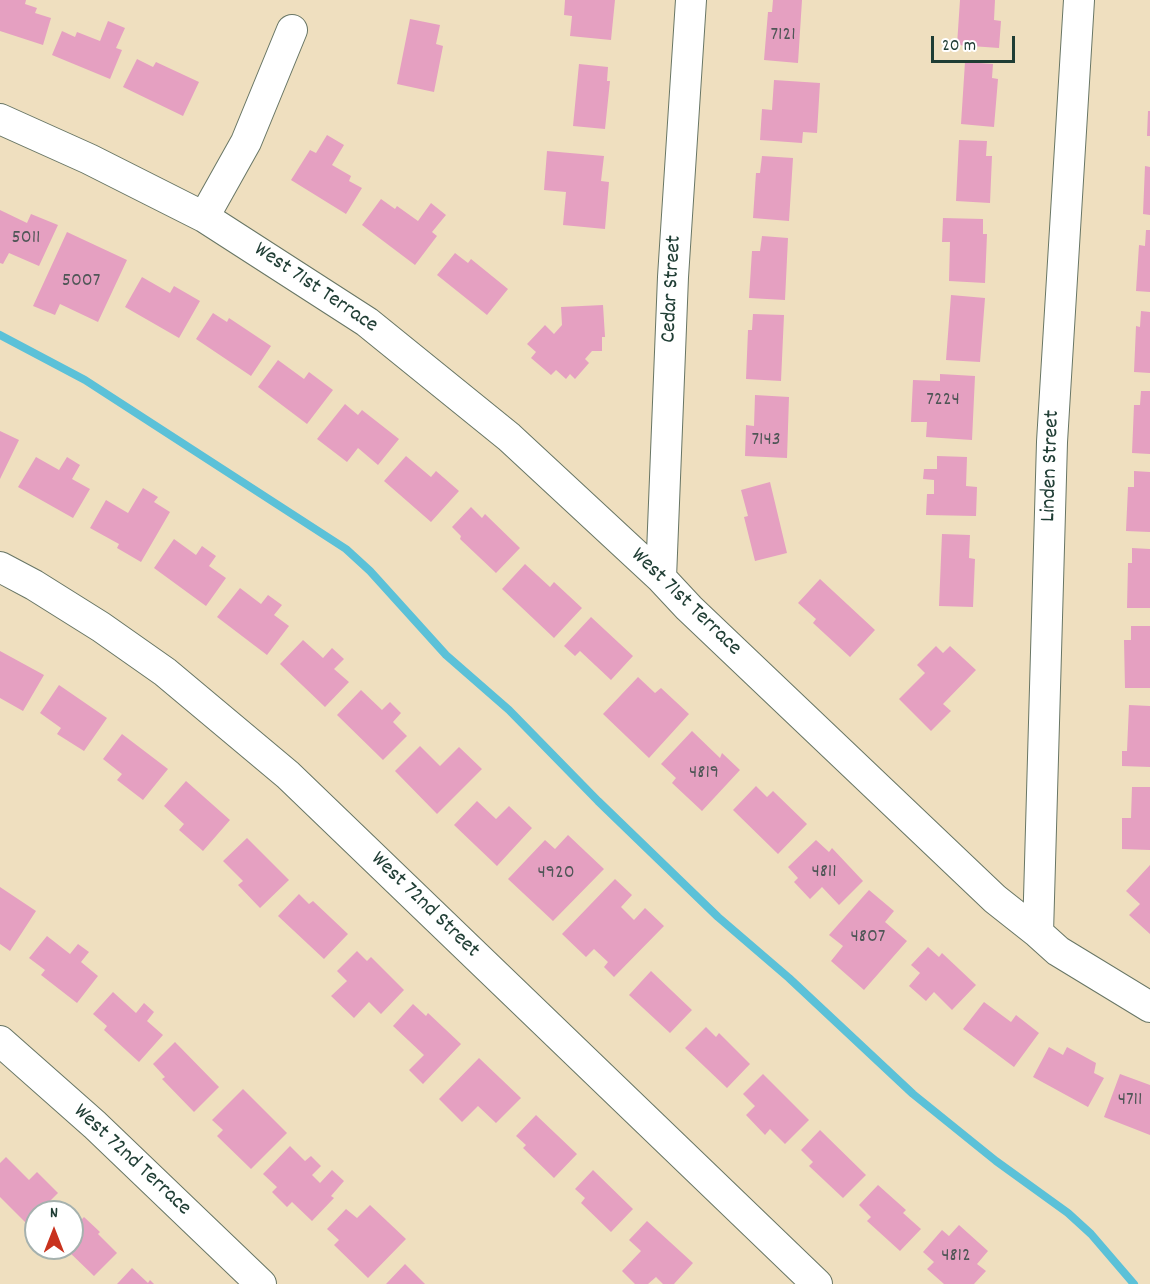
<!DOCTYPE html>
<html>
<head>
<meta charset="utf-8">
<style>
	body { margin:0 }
	#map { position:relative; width:1150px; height:1284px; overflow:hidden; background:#efdfbf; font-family:Dekko,sans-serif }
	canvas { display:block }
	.north { position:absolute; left:24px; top:1200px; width:60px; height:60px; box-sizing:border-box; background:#fff; border:2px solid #a5b1ae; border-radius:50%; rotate:0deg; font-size:16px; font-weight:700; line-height:24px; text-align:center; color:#1f3d34 }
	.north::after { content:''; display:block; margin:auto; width:21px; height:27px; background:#c8321e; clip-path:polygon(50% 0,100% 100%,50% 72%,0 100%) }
	.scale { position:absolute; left:931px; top:36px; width:84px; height:27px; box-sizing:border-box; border:3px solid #1f3d34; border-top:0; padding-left:8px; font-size:18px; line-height:21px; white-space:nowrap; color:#1f3d34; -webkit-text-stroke:4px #fff; paint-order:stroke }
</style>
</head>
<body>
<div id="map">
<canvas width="1150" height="1284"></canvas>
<div class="north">N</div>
<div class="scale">20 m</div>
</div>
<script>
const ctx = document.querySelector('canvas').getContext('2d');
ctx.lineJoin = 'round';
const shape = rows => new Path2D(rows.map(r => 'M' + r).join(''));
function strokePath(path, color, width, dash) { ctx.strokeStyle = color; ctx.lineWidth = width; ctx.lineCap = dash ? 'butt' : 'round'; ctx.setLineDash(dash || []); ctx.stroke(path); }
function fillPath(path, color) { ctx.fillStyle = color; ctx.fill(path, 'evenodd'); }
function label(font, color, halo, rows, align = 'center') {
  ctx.font = font + ' Dekko,sans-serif'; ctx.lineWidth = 4.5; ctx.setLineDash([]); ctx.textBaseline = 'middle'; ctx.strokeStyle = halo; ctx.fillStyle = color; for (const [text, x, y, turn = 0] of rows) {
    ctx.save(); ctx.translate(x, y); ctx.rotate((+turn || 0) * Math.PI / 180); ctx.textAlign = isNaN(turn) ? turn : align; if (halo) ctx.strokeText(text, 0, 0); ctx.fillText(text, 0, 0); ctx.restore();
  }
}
strokePath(shape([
	[0,335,85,380,346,549,370,571,446,655,509,710,598,801,718,917,789,978,913,1094,996,1161,1068,1213,1091,1234,1134,1284]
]), '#5bc1d8', 8);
fillPath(shape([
	[0,0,26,0,25,4,37,8,35,13,51,18,43,45,0,31],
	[565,0,615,0,611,40,570,36,572,16,564,15],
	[773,0,802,0,798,63,764,60,768,12,772,12],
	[960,0,995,0,994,20,1001,21,999,48,957,45],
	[410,19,440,25,436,44,443,46,434,92,397,84],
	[108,21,125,28,116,48,122,50,110,79,52,55,62,31,75,37,77,32,100,41],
	[137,59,153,67,156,62,199,82,183,116,123,87],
	[965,62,993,64,992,78,998,79,994,127,961,124],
	[579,64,608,67,607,81,610,81,605,129,573,126],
	[774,80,820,83,817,133,803,132,802,143,760,140,762,109,772,110],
	[1148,111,1150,111,1150,136,1147,136],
	[327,135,344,145,332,165,351,176,349,181,362,188,346,214,291,180,310,150,316,153],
	[959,140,987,141,986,156,992,156,990,203,956,201],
	[547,151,604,156,601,181,609,182,605,229,563,225,566,192,544,190],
	[762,156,793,158,789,221,753,218,756,173,760,173],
	[1145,166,1150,167,1150,215,1143,214],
	[381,199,395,209,397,206,418,221,431,203,446,215,432,232,437,236,415,265,362,225],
	[0,210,27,223,31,214,58,225,39,266,9,253,3,264,0,263],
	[943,218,983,219,983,234,987,234,985,283,949,281,950,242,942,242],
	[1146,230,1150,230,1150,292,1136,291,1139,245,1145,246],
	[67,232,127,260,98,322,60,304,55,315,33,306],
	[762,236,788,238,785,300,749,298,752,251,760,251],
	[455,253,468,263,471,259,508,289,487,315,437,275],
	[142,277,170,293,174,286,200,301,179,338,125,307],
	[951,295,985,298,980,362,946,360],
	[603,305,605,337,602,337,602,351,592,351,585,359,589,363,575,379,570,374,566,379,556,370,551,375,531,358,536,352,527,344,545,325,554,334,562,325,561,307],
	[1141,311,1150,312,1150,373,1134,372,1136,326,1140,327],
	[213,313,227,322,229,318,271,346,251,376,196,339],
	[753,314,784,315,781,381,746,379,748,330,752,330],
	[278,360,304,379,309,372,333,390,307,424,258,387],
	[940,374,975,376,972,440,926,437,927,422,911,422,913,380,940,381],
	[1141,391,1150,391,1150,454,1132,453,1134,405,1140,405],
	[755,395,789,397,787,458,745,456,746,425,754,426],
	[345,404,358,415,362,410,399,439,378,465,358,448,347,462,317,439],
	[0,431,19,440,0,479],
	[406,456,431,477,436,471,459,491,431,522,384,481],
	[937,456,967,457,966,486,977,487,976,516,926,515,927,494,934,494,934,480,923,479,924,469,937,469],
	[36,457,59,470,67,457,80,465,72,479,90,489,73,518,18,487],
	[1134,471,1150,472,1150,532,1126,531,1128,487,1134,487],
	[770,482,787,553,755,561,744,517,748,516,741,490],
	[143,488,158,497,154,502,170,512,141,562,117,548,119,544,90,528,106,500,128,513],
	[471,507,482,518,485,514,520,548,496,573,460,539,461,536,452,527],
	[942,534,970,535,969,558,975,559,973,607,939,606],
	[174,539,196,555,202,546,216,556,209,566,226,578,206,606,154,568],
	[1132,548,1150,549,1150,608,1127,608,1128,563,1132,563],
	[525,564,550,587,554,582,582,608,554,638,502,589],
	[820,579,875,630,850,657,813,623,816,619,798,603],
	[240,588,261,604,268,595,282,605,274,615,289,626,267,655,217,617],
	[591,617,633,656,611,680,580,651,575,656,564,646],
	[1131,626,1150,626,1150,688,1125,688,1124,640,1131,640],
	[303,640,323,658,332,648,344,659,334,669,349,682,325,707,280,664],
	[936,646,943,653,950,646,976,670,943,704,951,711,931,731,899,699,925,673,917,665],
	[0,651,44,675,23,711,0,698],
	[638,677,655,693,661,688,689,714,649,758,603,714],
	[59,685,107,718,84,751,57,734,61,728,40,713],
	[361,690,382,710,390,702,401,713,393,722,407,736,383,760,337,715],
	[1129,705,1150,706,1150,767,1122,766,1122,751,1127,751],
	[692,731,720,758,722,753,740,770,702,811,672,783,676,778,661,764],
	[122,734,168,769,143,800,117,780,122,774,103,759],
	[420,746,440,766,459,747,482,769,437,814,395,771],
	[186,781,230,820,203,851,179,830,184,824,164,806],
	[756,786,767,797,773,791,807,824,778,854,733,810],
	[1132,787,1150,787,1150,850,1122,849,1122,818,1131,818],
	[477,801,496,819,509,806,532,828,497,866,454,825],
	[568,835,604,869,553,921,508,879,545,840,555,849],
	[247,838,289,880,260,908,238,885,243,881,223,861],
	[816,840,829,852,832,848,863,881,839,905,822,887,810,899,794,882,798,878,788,867],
	[1150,865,1150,934,1129,915,1140,904,1126,891],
	[615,879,632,895,621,907,634,920,645,908,664,926,614,977,604,967,608,962,594,949,586,957,562,934],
	[0,887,36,911,10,951,0,944],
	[869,890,894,911,885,922,907,941,864,990,831,961,843,946,829,935],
	[299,894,309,904,313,901,348,934,324,959,278,916],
	[47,936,70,954,78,944,89,952,81,962,98,976,77,1003,41,975,45,970,29,958],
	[928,947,939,957,942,953,976,985,952,1010,934,992,926,1001,909,986,920,973,911,965],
	[357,951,367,961,371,957,404,990,381,1014,369,1002,354,1018,331,996,347,981,337,971],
	[651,971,692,1010,670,1033,629,995],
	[113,992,136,1013,144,1003,154,1012,147,1021,163,1035,139,1062,104,1030,107,1026,93,1014],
	[984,1002,1011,1022,1016,1015,1039,1033,1014,1067,963,1029],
	[413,1004,426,1016,428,1013,461,1044,423,1084,409,1070,424,1055,393,1026],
	[706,1027,716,1037,719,1033,750,1064,727,1088,685,1048],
	[175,1042,219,1087,194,1112,162,1079,165,1077,153,1064],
	[1049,1047,1063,1055,1067,1047,1096,1063,1094,1073,1104,1078,1088,1107,1033,1077],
	[479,1058,521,1098,496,1123,478,1106,462,1122,439,1099],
	[763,1074,809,1120,785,1144,770,1129,765,1135,746,1115,755,1106,743,1094],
	[1120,1074,1150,1085,1150,1135,1104,1117],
	[243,1089,287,1133,251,1169,217,1136,223,1130,212,1120],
	[536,1115,577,1154,554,1178,523,1148,526,1145,516,1136],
	[820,1130,866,1175,843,1198,809,1166,813,1162,801,1150],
	[290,1146,305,1161,311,1156,321,1166,312,1175,320,1183,332,1170,344,1181,331,1196,334,1198,312,1221,292,1202,287,1207,272,1192,277,1187,263,1174],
	[6,1157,29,1180,37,1172,58,1193,39,1212,36,1212,36,1215,27,1224,0,1197,0,1163],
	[593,1170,633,1209,611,1232,581,1203,585,1198,575,1189],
	[878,1185,906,1210,903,1213,921,1229,900,1251,867,1221,871,1217,859,1205],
	[370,1205,406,1239,368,1278,334,1245,339,1240,327,1229,346,1209,357,1218],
	[69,1208,81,1220,84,1217,100,1232,98,1234,117,1253,94,1276,65,1248,72,1248,72,1212,65,1212],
	[647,1221,693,1263,674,1284,663,1284,656,1277,648,1284,635,1284,622,1271,641,1251,629,1240],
	[959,1225,988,1251,977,1264,986,1271,974,1284,944,1284,927,1269,934,1262,923,1252,942,1230,949,1236],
	[405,1264,425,1284,386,1284],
	[132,1268,148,1283,150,1280,154,1284,117,1284]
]), '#e5a0c1');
const street = shape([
	[0,119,89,159,204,217,367,322,509,437,661,578,689,608,995,899,1038,933,1058,951,1150,1007],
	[204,217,246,142,292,30],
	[0,567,34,585,101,627,165,672,288,775,817,1284],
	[661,578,673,277,691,0],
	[1038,933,1052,442,1079,0],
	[0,1041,95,1125,261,1284]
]);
strokePath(street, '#687665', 32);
strokePath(street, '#fff', 30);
label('20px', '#505657', null, [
	["7121",783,36],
	["5011",26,239],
	["5007",81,282],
	["7224",943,401],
	["7143",766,441],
	["4819",704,774],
	["4811",824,873],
	["4920",556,874],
	["4807",868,938],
	["4711",1130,1101],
	["4812",956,1257]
]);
label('22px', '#1f3d34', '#fff', [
	["West 71st Terrace",315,289,34],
	["Cedar Street",673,289,-87],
	["Linden Street",1052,466,-88],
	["West 71st Terrace",685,603,44],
	["West 72nd Street",424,906,44],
	["West 72nd Terrace",131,1161,43]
]);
</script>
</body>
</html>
